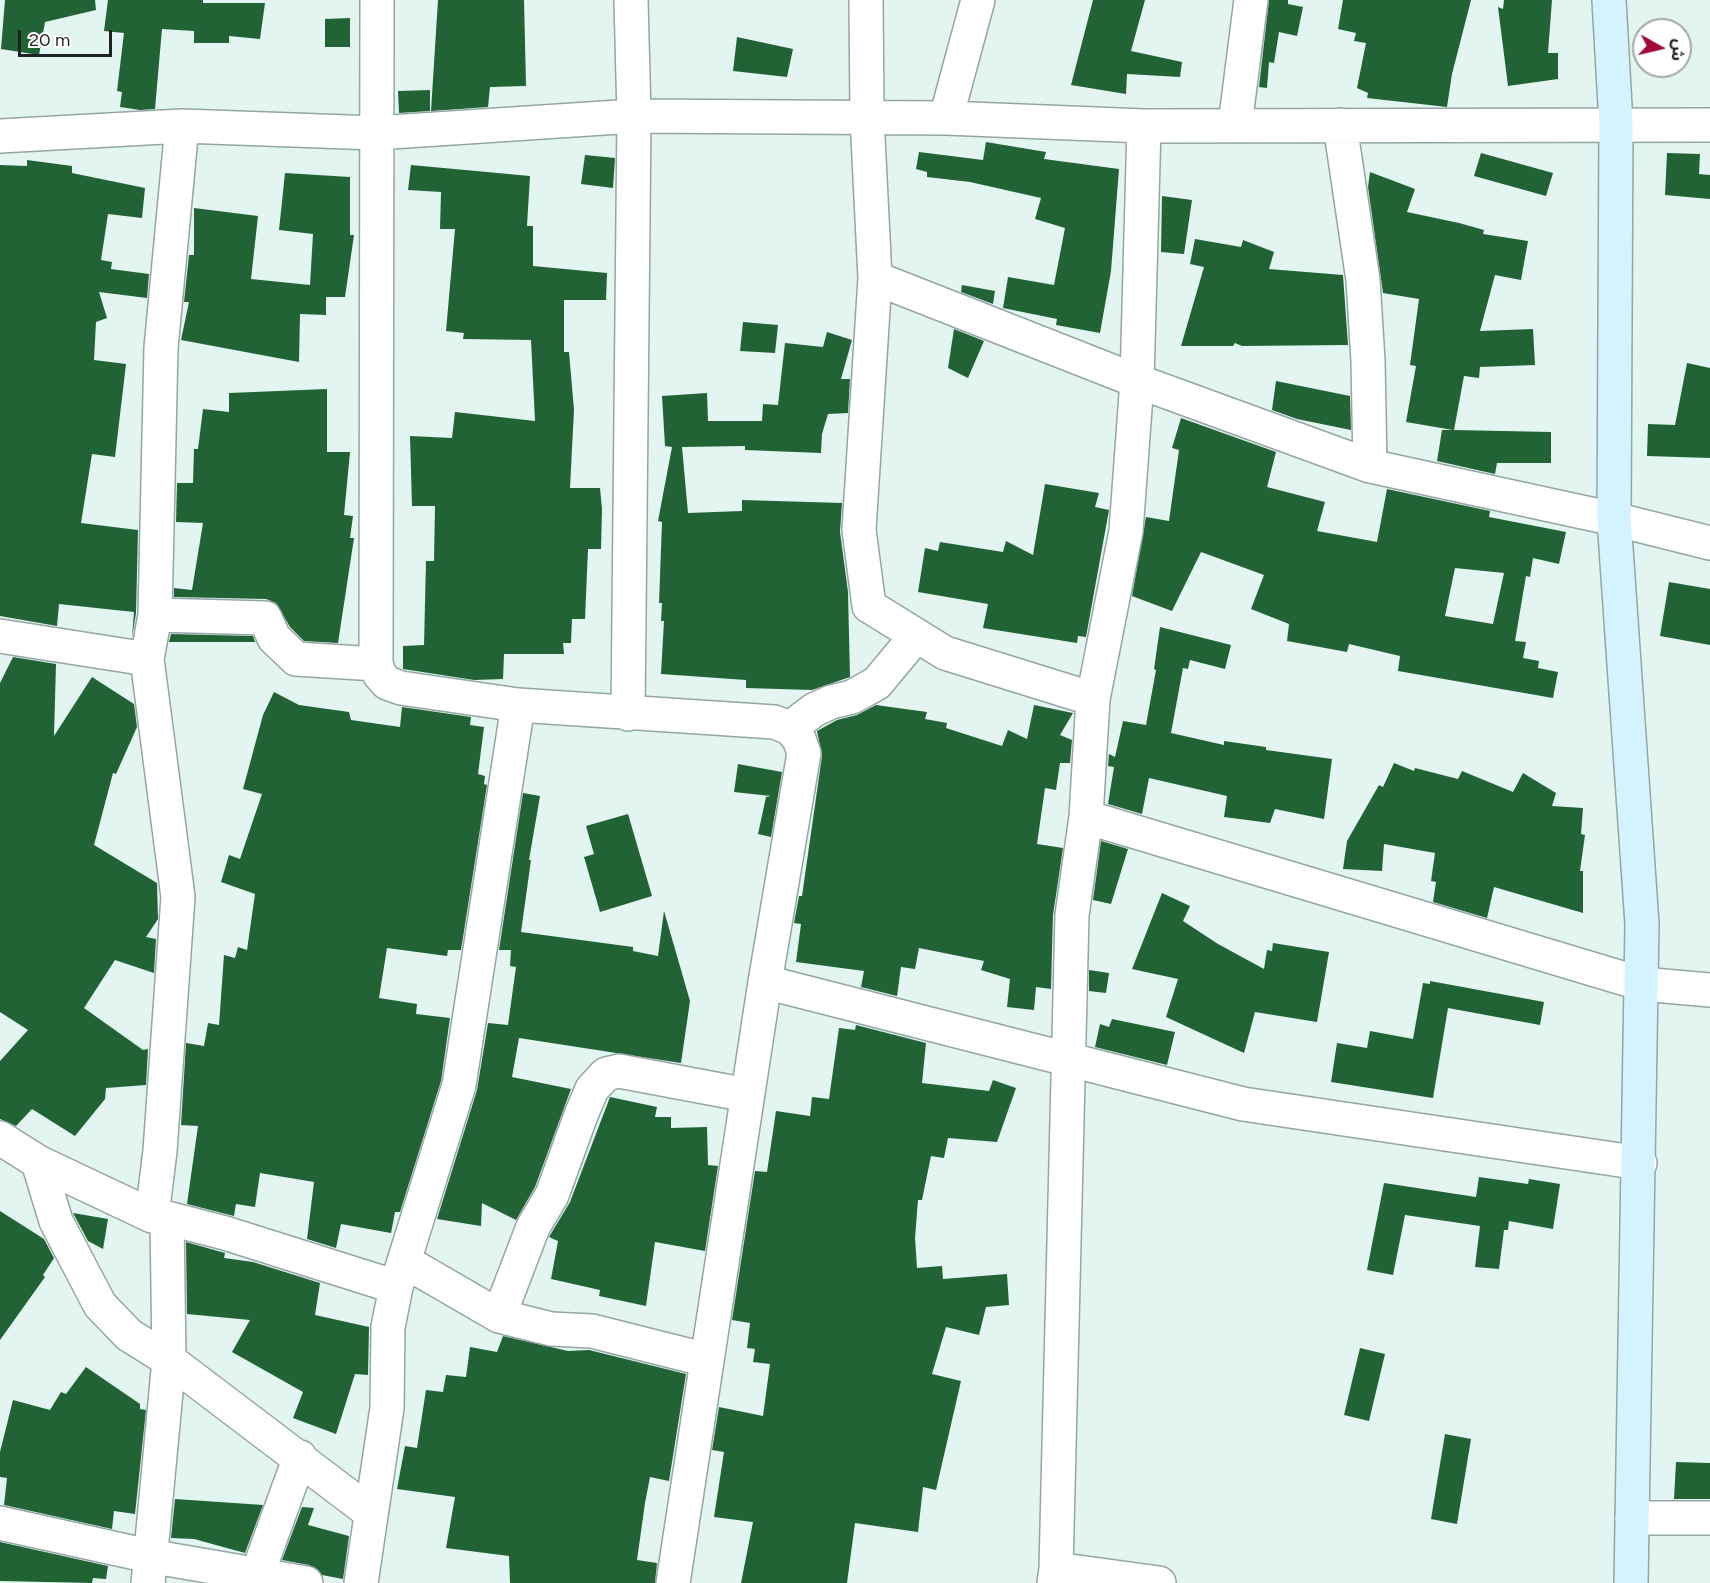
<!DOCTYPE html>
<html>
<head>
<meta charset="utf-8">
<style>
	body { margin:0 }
	#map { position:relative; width:1710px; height:1583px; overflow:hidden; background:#e2f5f1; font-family:Figtree,"Noto Sans Arabic",sans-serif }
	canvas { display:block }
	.north { position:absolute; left:1632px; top:18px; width:60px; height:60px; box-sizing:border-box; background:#fff; border:2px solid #a4a7a7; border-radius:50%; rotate:98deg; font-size:16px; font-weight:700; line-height:24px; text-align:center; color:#1c2322 }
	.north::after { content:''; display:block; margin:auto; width:21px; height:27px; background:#a30637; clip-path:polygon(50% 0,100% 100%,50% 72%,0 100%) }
	.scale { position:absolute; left:18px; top:30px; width:94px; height:27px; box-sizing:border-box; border:3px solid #1c2322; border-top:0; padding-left:8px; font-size:18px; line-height:21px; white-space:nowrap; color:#1c2322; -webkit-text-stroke:4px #fff; paint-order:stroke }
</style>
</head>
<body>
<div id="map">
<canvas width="1710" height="1583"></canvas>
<div class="north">ش</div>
<div class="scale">20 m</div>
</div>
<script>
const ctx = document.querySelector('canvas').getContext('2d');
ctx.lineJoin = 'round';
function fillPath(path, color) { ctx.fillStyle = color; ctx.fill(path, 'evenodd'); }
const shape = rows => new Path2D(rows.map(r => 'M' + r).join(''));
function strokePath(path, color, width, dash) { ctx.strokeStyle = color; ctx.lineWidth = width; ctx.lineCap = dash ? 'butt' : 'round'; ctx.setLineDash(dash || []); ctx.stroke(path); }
fillPath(shape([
	[5,0,95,0,96,10,45,22,39,55,1,49],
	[108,0,203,0,203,3,265,3,260,39,229,36,229,43,194,43,194,31,162,29,155,109,140,110,120,107,122,92,117,91,124,33,104,31],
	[438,0,524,0,526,86,490,87,488,107,431,111],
	[1093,0,1145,0,1131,51,1182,62,1180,77,1127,74,1126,94,1071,85],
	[1269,0,1288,0,1288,4,1303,7,1297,36,1279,32,1274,63,1269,62,1267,88,1259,87],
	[1343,0,1471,0,1452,74,1447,107,1367,98,1368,93,1357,88,1366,43,1354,41,1356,33,1338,29],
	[1504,0,1552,0,1548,53,1558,53,1558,79,1508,86,1498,7,1503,9],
	[350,18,350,47,325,47,325,19],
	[737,37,793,49,787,77,733,71],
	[430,90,430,111,399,113,398,91],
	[986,142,1046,152,1044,159,1119,169,1111,271,1100,333,1056,325,1057,319,1003,308,1008,277,1054,285,1065,228,1035,219,1041,198,970,182,927,177,927,172,916,169,919,152,983,160],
	[1481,153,1553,173,1546,196,1474,176],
	[1667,153,1700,154,1699,174,1710,175,1710,199,1665,195],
	[585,155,615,158,613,188,581,184],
	[27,160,72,166,72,173,145,188,142,218,108,214,101,260,112,262,111,269,149,274,147,298,99,292,107,318,96,322,94,360,126,364,115,457,92,454,81,523,138,530,136,613,132,638,134,612,59,604,57,626,0,616,0,165,27,166],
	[411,165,530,176,527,226,533,226,533,266,607,273,606,300,564,300,564,352,569,352,574,410,570,488,600,488,602,509,601,549,588,549,585,619,572,619,571,643,563,643,564,654,504,654,503,679,474,680,403,669,403,646,424,645,426,561,434,561,435,506,412,506,410,436,452,438,455,412,535,421,531,340,463,339,464,333,446,331,455,229,440,229,441,192,408,190],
	[1370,172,1415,189,1407,212,1459,223,1484,230,1483,234,1528,241,1521,280,1495,275,1480,331,1533,329,1535,365,1480,367,1479,378,1464,376,1454,430,1551,432,1551,463,1497,463,1495,474,1437,461,1442,430,1453,430,1406,422,1416,366,1410,365,1419,299,1383,293,1368,187],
	[285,173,350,177,350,235,354,235,345,297,326,297,326,315,300,314,299,362,181,340,189,302,184,302,189,255,194,255,194,208,258,216,251,279,310,285,313,234,279,230],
	[1162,196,1192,200,1184,254,1161,252],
	[1195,239,1241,247,1243,240,1274,252,1269,269,1343,275,1348,345,1242,346,1235,343,1233,346,1181,346,1204,267,1190,264],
	[962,285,995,291,993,304,961,292],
	[743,322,778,325,775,353,740,351],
	[954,329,984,341,968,378,948,368],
	[827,332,852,340,841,379,850,379,848,413,828,414,822,434,821,453,745,450,745,446,682,447,688,513,742,511,742,500,842,503,840,532,848,592,850,677,812,690,746,688,746,680,661,674,664,621,661,621,662,603,659,603,662,522,658,521,672,447,665,446,662,396,707,393,708,421,762,421,763,404,778,405,785,343,823,347],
	[1687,363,1710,368,1710,458,1647,456,1648,424,1675,425],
	[1276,381,1350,396,1351,430,1297,419,1272,410],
	[327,389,327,452,350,452,344,515,353,516,350,538,354,538,338,643,304,641,290,627,276,603,266,599,174,597,174,588,192,590,203,523,176,522,177,483,193,483,194,449,198,449,203,409,229,412,229,393],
	[1181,418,1276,452,1267,487,1325,502,1317,531,1377,542,1387,489,1490,511,1489,517,1566,532,1559,564,1533,558,1530,577,1526,576,1515,641,1526,642,1523,658,1539,661,1538,668,1558,672,1553,698,1398,671,1400,656,1349,644,1347,652,1287,641,1289,624,1251,609,1264,575,1201,552,1172,611,1132,596,1146,517,1169,521,1179,450,1172,448],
	[1455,568,1504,573,1493,624,1445,616],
	[1045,484,1099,493,1095,507,1109,510,1086,637,1078,636,1077,643,983,628,988,604,918,592,925,548,938,551,940,542,1003,552,1006,541,1033,555],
	[1669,582,1710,589,1710,645,1660,636],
	[1160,627,1231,645,1225,669,1190,660,1188,669,1183,668,1171,733,1224,745,1224,741,1266,747,1266,750,1332,759,1324,819,1275,809,1270,823,1224,817,1227,796,1149,778,1142,814,1108,804,1114,767,1108,766,1109,754,1115,757,1123,721,1146,725,1156,670,1154,669],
	[171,634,253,636,255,642,169,642],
	[13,657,56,664,54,736,92,677,134,704,137,727,116,774,113,773,94,845,157,883,158,919,146,937,156,939,154,973,115,960,84,1008,143,1050,148,1049,146,1085,106,1088,105,1099,75,1136,32,1109,16,1126,0,1119,0,1061,28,1030,0,1012,0,683],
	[274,692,299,705,349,712,351,720,400,727,402,707,471,717,470,725,484,727,478,774,485,776,484,784,487,785,461,950,448,950,447,956,387,948,379,998,417,1004,416,1014,450,1018,441,1081,400,1212,395,1212,391,1233,341,1224,336,1248,307,1239,314,1182,260,1173,255,1207,236,1204,234,1216,187,1204,198,1126,181,1125,186,1043,204,1046,208,1023,219,1025,224,955,235,958,238,947,247,950,255,894,221,882,229,855,240,859,262,794,243,789,263,715],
	[876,705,927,712,925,719,947,723,946,728,1002,746,1008,730,1027,739,1034,705,1073,713,1060,735,1072,740,1070,763,1060,763,1056,790,1045,788,1037,844,1063,848,1053,915,1051,989,1036,987,1034,1010,1007,1007,1010,979,981,970,984,961,919,948,915,969,901,967,897,996,861,987,864,971,796,962,801,924,794,923,799,896,802,896,822,756,817,731,837,720,857,715],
	[1394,763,1414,771,1415,768,1458,779,1462,771,1513,792,1523,773,1556,793,1552,806,1583,808,1581,834,1585,835,1580,871,1583,871,1583,913,1494,887,1487,918,1433,902,1436,882,1431,881,1435,853,1384,844,1382,871,1343,869,1347,841,1379,785,1383,787],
	[738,764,782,772,771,837,758,834,766,797,771,796,734,792],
	[523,793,540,796,529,860,531,860,521,932,633,947,633,951,658,956,664,911,690,1001,681,1063,519,1038,512,1077,571,1089,535,1187,516,1220,482,1203,481,1226,437,1219,477,1090,488,1023,508,1025,516,967,510,966,511,950,499,950],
	[628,814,652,896,600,912,584,857,594,854,586,826],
	[1101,841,1128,849,1111,904,1093,900],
	[1162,893,1190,906,1183,921,1218,944,1264,969,1267,950,1272,951,1273,943,1329,952,1317,1022,1255,1012,1244,1053,1166,1017,1178,979,1132,969],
	[1089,970,1109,973,1106,993,1089,991],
	[1430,981,1544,1002,1540,1025,1448,1008,1433,1098,1331,1082,1337,1043,1367,1048,1370,1031,1413,1039,1423,983,1430,984],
	[1112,1019,1175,1032,1167,1065,1095,1047,1100,1024,1109,1027],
	[856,1025,926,1043,922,1083,989,1091,993,1080,1016,1088,997,1142,948,1138,944,1158,931,1156,922,1200,918,1200,915,1238,917,1268,942,1266,943,1279,1007,1274,1009,1305,986,1307,979,1335,946,1327,932,1374,961,1381,936,1490,923,1487,918,1532,855,1523,847,1583,741,1583,753,1522,714,1517,724,1452,712,1450,719,1407,763,1416,770,1364,753,1362,755,1349,747,1348,750,1323,732,1320,755,1171,767,1172,776,1111,810,1116,812,1097,829,1099,839,1028,855,1030],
	[610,1097,657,1107,655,1117,671,1117,671,1128,707,1127,708,1165,718,1166,705,1251,655,1242,646,1306,599,1296,600,1290,551,1279,558,1241,549,1237,570,1202],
	[1479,1177,1528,1184,1529,1179,1560,1184,1553,1229,1509,1221,1508,1230,1504,1230,1499,1269,1475,1267,1480,1226,1405,1215,1393,1275,1367,1270,1384,1183,1476,1197],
	[0,1211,44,1239,54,1258,43,1275,45,1277,0,1340],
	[73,1213,108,1219,103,1249,88,1241],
	[186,1242,225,1253,224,1258,253,1262,320,1283,315,1315,369,1327,368,1375,355,1374,336,1434,293,1418,303,1392,232,1352,250,1320,187,1314],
	[503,1336,568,1351,589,1350,686,1374,669,1481,650,1477,645,1503,637,1560,657,1563,655,1583,510,1583,509,1556,446,1548,455,1497,397,1489,405,1446,417,1448,426,1390,443,1392,446,1375,466,1377,470,1347,497,1352],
	[1360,1348,1385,1354,1369,1421,1344,1415],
	[86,1367,140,1404,140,1409,146,1410,135,1514,114,1511,112,1529,4,1505,7,1478,0,1477,0,1452,13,1400,50,1410,61,1392,66,1394],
	[1445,1434,1471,1439,1457,1524,1431,1519],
	[1676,1462,1710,1463,1710,1499,1674,1499],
	[175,1499,263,1505,245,1553,194,1539,171,1538],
	[302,1507,314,1508,308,1525,349,1536,343,1579,322,1575,309,1565,282,1560],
	[0,1542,108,1566,106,1579,93,1578,92,1583,0,1581]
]), '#226336');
const street = shape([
	[377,0,376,664,380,675,387,683,401,688,518,705,774,722,790,728,799,739,804,753,765,982,673,1583],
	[866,0,867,117,875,278,859,530,869,606,945,653,1093,699],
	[946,118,978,0],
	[1235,125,1251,0],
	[1340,125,1363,280,1368,361,1370,466],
	[0,136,182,126,376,133,634,116,946,118,1144,126,1710,125],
	[875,278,1137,381,1370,466,1614,519,1710,543],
	[155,615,265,618,274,638,296,659,376,664],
	[0,636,147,659],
	[628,714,634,116,631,0],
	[790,728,814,710,831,702,852,697,877,683,916,636],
	[1086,817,1642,984,1710,990],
	[765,982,1243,1104,1640,1163],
	[0,1138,38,1162,152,1216],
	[38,1162,56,1221,100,1305,129,1335,169,1360,371,1513],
	[167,1218,225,1233,396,1287],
	[404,1261,499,1316,551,1329,592,1331,707,1360],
	[499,1316,533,1227,552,1195,581,1115,592,1089,606,1074,619,1071,747,1095],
	[1632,1518,1710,1518],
	[0,1523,149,1556,306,1583],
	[1056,1569,1159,1583],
	[257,1575,300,1457],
	[148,1583,169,1360,167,1218,152,1216,160,1151,178,897,147,659,155,615,161,348,182,126],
	[361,1583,387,1408,388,1327,396,1287,459,1085,518,705],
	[1054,1583,1056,1569,1072,915,1086,817,1093,699,1126,531,1137,381,1144,126]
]);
const secondary = shape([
	[1609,0,1616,124,1614,519,1642,924,1631,1583]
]);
strokePath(street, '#94a6a3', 36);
strokePath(secondary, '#94a6a3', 36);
strokePath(street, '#fff', 33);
strokePath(secondary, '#d3f4fe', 33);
</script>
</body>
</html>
